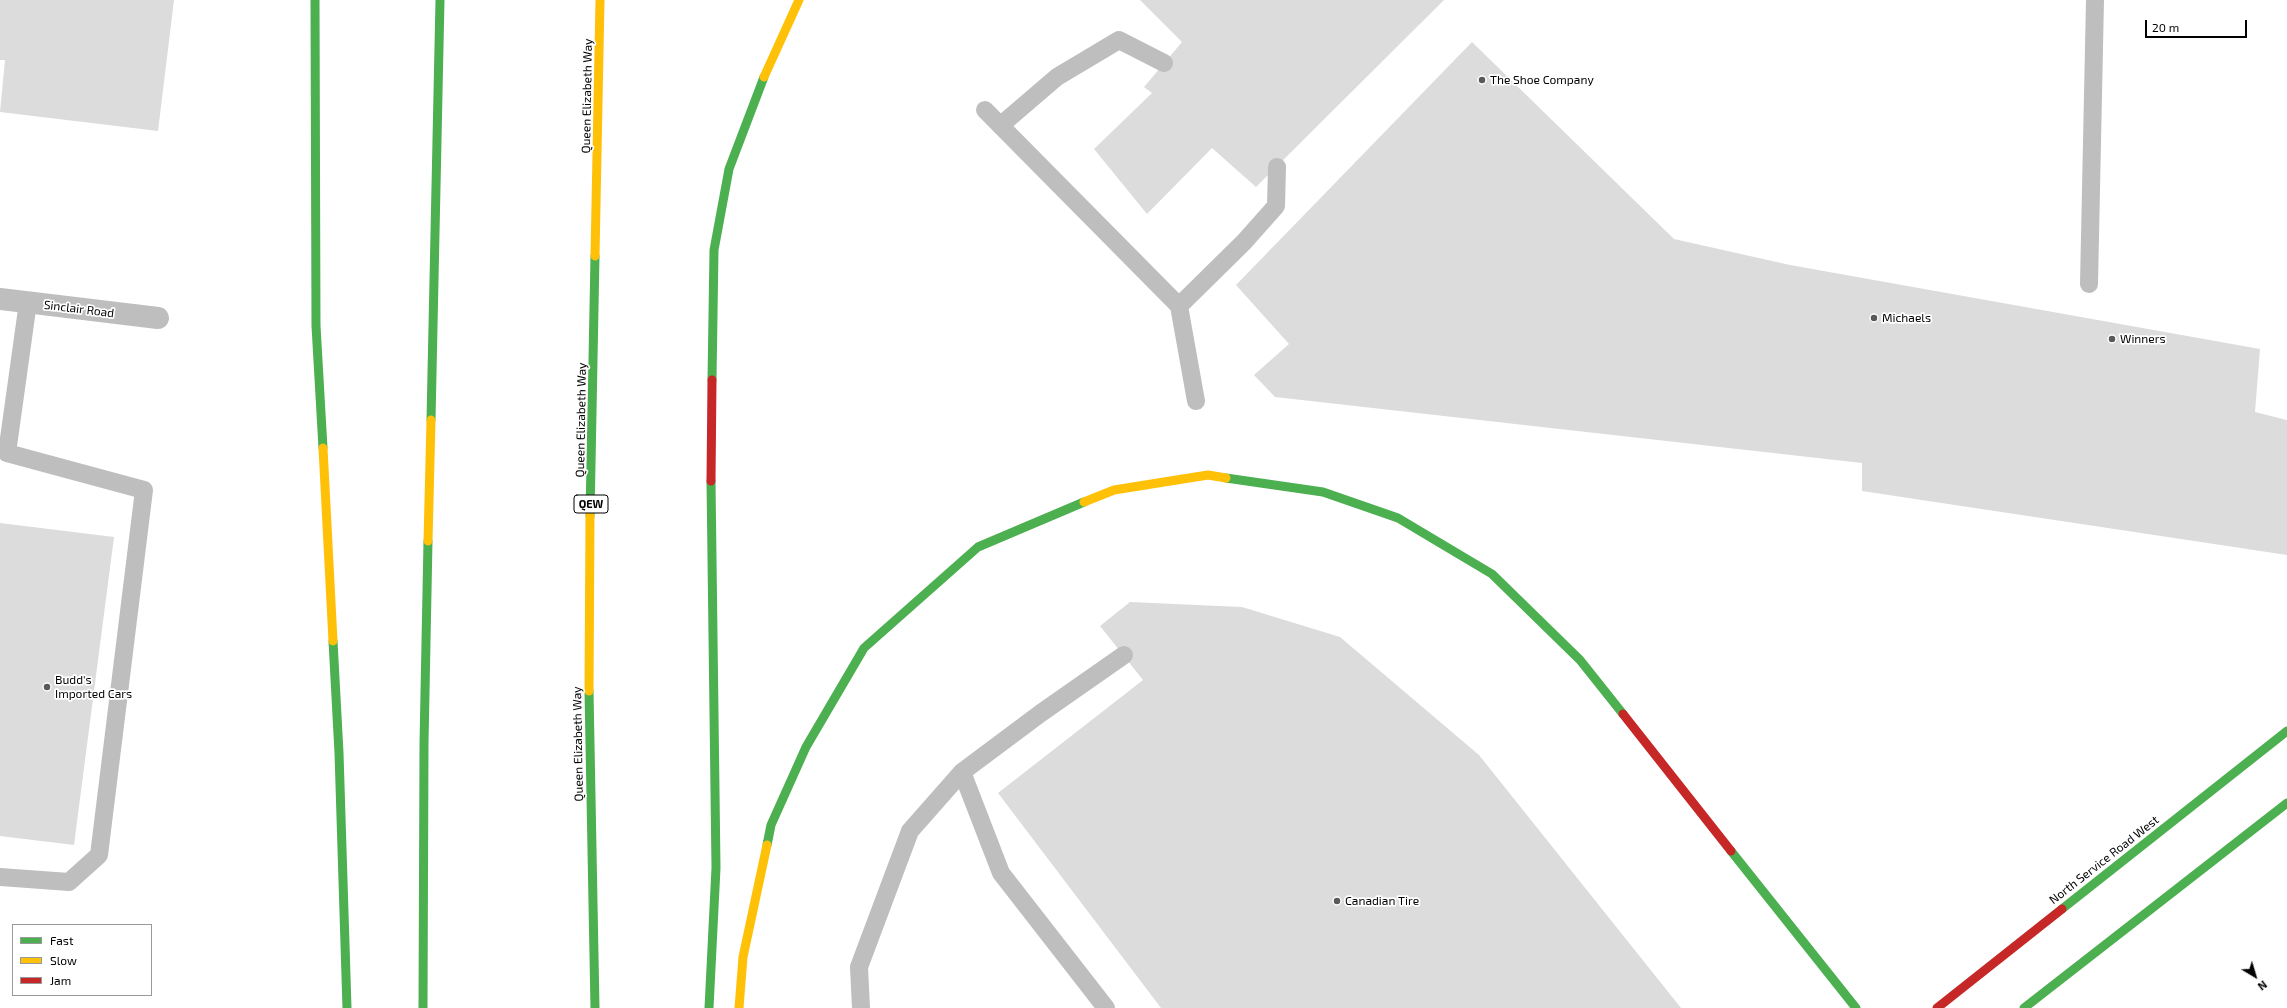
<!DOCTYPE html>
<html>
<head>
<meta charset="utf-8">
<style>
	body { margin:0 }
	#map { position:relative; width:2287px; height:1008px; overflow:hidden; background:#fff; font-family:"Exo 2",sans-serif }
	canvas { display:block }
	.legend { position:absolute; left:12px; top:924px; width:140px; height:72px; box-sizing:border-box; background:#fff; border:1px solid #999; margin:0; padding:5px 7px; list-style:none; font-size:12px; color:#000 }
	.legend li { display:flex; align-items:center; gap:8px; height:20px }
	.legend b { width:20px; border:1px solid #999 }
	.north { position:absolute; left:2235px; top:956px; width:40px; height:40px; -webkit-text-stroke:3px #fff; paint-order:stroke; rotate:142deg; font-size:11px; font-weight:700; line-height:16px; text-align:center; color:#000 }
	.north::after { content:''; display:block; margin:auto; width:14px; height:18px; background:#000; clip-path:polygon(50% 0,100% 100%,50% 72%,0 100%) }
	.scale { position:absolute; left:2145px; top:20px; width:102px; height:18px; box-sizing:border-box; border:2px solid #000; border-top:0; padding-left:5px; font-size:12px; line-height:14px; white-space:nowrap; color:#000; -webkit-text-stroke:3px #fff; paint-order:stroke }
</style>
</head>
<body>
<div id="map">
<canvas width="2287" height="1008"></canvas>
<ul class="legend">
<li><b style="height:5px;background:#4caf50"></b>Fast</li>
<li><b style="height:5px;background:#ffc107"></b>Slow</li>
<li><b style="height:5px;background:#c62828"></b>Jam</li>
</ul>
<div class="north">N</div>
<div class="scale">20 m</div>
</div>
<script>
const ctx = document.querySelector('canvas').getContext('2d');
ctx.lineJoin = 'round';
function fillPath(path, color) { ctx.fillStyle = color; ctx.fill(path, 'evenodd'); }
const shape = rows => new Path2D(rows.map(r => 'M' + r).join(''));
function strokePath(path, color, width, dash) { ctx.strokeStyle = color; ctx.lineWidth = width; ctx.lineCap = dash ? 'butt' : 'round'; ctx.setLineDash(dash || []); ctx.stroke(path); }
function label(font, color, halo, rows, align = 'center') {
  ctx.font = font + ' "Exo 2",sans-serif'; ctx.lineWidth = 3.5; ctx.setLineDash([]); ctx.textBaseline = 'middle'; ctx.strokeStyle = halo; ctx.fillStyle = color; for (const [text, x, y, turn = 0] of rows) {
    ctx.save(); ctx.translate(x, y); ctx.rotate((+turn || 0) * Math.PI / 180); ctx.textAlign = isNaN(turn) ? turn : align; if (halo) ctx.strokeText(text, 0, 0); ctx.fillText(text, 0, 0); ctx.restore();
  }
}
fillPath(shape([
	[0,0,174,0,158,131,0,112,5,60,0,60],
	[1140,0,1444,0,1256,187,1212,148,1147,214,1094,149,1152,93,1144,87,1182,42],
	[1472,42,1674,239,1790,265,2260,349,2255,412,2287,420,2287,555,1862,491,1862,463,1275,397,1254,375,1289,344,1236,285],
	[0,523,114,537,74,845,0,836],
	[1130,602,1242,607,1340,637,1479,755,1681,1008,1161,1008,998,793,1143,680,1100,626]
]), '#dcdcdc');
strokePath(shape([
	[985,110,1179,306,1196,401],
	[1001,125,1057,77,1119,40,1164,63],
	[2089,284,2095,0],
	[1179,306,1244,242,1276,206,1277,167],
	[962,772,1001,873,1106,1008],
	[0,877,69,882,99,855,144,490,7,453,28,302],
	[861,1008,859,967,910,831,962,772,1041,713,1124,655]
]), '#bebebe', 18);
strokePath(shape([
	[0,299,158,318]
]), '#bebebe', 22);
strokePath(shape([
	[315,0,316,326,323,448],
	[712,380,714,250,729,169,764,77],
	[431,420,440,0],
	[1226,478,1323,492,1398,518,1492,574,1580,660,1623,714],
	[590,516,595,256],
	[333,641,339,753,347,1008],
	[589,691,595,1008],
	[767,845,771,825,806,747,864,648,978,547,1084,502],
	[1731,851,1856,1008],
	[2062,909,2287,731],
	[423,1008,424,743,428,541],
	[709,1008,716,868,711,481],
	[2024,1008,2287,803]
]), '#4caf50', 9);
strokePath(shape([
	[764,77,799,0],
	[595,256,600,0],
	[323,448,333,641],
	[1084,502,1114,490,1208,475,1226,478],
	[428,541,431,420],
	[589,691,590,516],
	[739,1008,743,957,767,845]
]), '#ffc107', 9);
strokePath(shape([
	[711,481,712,380],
	[1623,714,1731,851],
	[1937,1008,2062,909]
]), '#c62828', 9);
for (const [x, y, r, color] of [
	[1482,80,4,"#595959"],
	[1874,318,4,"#595959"],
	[2112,339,4,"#595959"],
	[47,687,4,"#595959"],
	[1337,901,4,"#595959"]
]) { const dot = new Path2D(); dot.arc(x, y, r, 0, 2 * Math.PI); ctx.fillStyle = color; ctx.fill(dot); strokePath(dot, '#fff', 1.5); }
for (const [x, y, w] of [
	[591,504,34]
]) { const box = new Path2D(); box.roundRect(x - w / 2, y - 9, w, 18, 3); ctx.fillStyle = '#fff'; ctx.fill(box); strokePath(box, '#000', 1); }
label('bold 11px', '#000', null, [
	["QEW",591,504]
]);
label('12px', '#000', '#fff', [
	["The Shoe Company",1490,80],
	["Michaels",1882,318],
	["Winners",2120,339],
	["Budd's",55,680],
	["Imported Cars",55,694],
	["Canadian Tire",1345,901]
], 'left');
label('12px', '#000', '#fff', [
	["Queen Elizabeth Way",587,96,-89],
	["Sinclair Road",79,309,7],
	["Queen Elizabeth Way",581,420,-89],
	["Queen Elizabeth Way",578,744,-91],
	["North Service Road West",2104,860,-38]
]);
</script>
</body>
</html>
